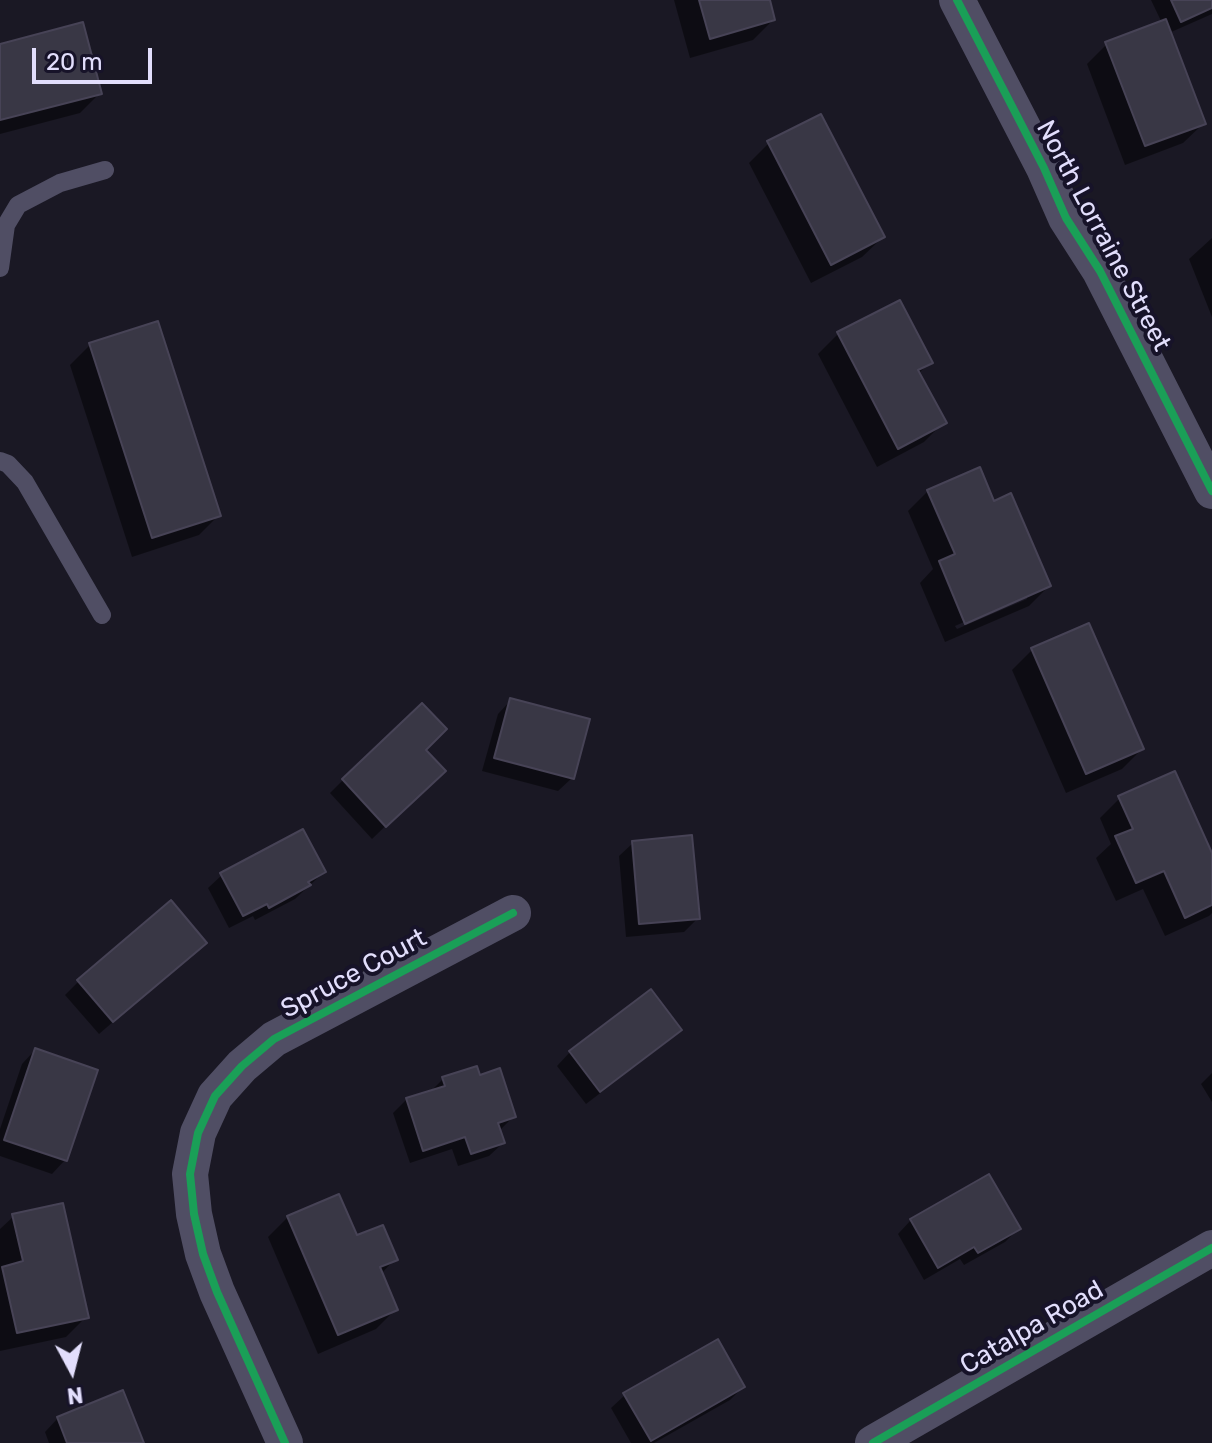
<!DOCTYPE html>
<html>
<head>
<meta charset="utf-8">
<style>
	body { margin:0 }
	#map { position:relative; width:1212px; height:1443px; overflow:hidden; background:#1a1824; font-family:Rubik,sans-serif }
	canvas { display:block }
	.north { position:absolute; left:32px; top:1331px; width:80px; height:80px; -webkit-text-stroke:6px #171329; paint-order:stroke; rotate:173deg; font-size:22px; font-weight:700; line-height:32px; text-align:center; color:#e2defc }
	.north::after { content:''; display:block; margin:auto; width:28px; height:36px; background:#e2defc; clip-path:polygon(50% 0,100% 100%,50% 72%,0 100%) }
	.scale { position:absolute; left:32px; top:48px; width:120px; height:36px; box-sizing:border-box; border:4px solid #e2defc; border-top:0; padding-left:10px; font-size:24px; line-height:28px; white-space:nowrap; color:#e2defc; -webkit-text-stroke:6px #171329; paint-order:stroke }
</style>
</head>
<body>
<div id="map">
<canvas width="1212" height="1443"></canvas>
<div class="north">N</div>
<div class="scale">20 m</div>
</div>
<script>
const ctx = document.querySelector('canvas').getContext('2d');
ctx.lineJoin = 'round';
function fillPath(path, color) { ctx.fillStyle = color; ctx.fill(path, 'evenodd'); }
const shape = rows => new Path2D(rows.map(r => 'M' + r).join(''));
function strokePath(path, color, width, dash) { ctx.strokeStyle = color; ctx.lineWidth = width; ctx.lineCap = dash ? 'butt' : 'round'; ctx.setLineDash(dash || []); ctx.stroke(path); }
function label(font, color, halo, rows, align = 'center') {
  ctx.font = font + ' Rubik,sans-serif'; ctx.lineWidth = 8; ctx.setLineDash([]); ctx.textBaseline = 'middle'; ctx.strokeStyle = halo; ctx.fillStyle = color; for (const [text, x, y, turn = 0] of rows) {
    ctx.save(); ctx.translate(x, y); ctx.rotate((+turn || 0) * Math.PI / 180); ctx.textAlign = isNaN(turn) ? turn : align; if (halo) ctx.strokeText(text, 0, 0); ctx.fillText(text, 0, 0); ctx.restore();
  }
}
fillPath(shape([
	[674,0,768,0,773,20,753,40,690,58],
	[1151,0,1212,0,1212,14,1169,33,1204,123,1183,143,1125,165,1087,64,1107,44,1162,23],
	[0,46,100,93,80,113,0,134],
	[769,143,883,237,862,257,811,283,749,163],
	[1212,238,1212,317,1189,259],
	[899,303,930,362,918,374,944,422,924,442,877,467,818,354,838,334],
	[90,345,219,515,199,535,132,557,70,365],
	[928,491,993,503,1049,586,1029,606,945,642,920,583,933,569,908,511],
	[1027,594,1027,599,957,629,955,626],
	[1032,650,1142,749,1122,769,1066,793,1012,670],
	[511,700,572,778,558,791,482,771,498,714],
	[423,750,429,784,372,839,330,793,343,780],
	[1120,798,1212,858,1212,913,1209,916,1165,936,1143,889,1116,901,1096,858,1111,844,1100,818],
	[633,843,698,918,684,932,626,937,619,856],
	[324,872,295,899,255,920,253,916,229,928,208,888,222,875],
	[205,943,99,1034,65,995,79,981],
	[650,991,680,1029,666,1043,586,1104,557,1066,570,1052],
	[35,1050,65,1160,52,1174,0,1156,0,1129,22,1064],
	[1212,1073,1212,1102,1201,1084],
	[478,1077,513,1117,499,1131,503,1143,489,1156,458,1166,452,1149,410,1163,393,1113,407,1099,430,1092,443,1079],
	[14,1216,86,1317,66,1337,0,1351,0,1229],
	[288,1217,356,1238,395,1259,381,1274,396,1309,376,1329,318,1354,268,1237],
	[911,1220,1019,1228,1005,1242,964,1265,960,1259,924,1280,898,1234],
	[743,1387,730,1400,654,1443,631,1443,611,1408,625,1395],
	[58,1418,142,1443,49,1443,45,1432]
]), '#0007');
const building = shape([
	[699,0,770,0,775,20,710,39,699,0],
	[1171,0,1212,0,1212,8,1181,22,1171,0],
	[1166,19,1206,124,1145,146,1105,42,1166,19],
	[83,22,102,94,0,120,0,44,83,22],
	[821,114,885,237,831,265,767,141,821,114],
	[900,300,933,363,918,370,947,423,898,449,837,332,900,300],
	[158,321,221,516,152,538,89,343,158,321],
	[980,467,994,501,1011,493,1051,586,965,624,939,561,955,554,927,490,980,467],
	[1089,623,1144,749,1086,774,1031,648,1089,623],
	[510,698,590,719,574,779,494,758,510,698],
	[422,703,447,729,426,750,446,771,386,827,342,779,422,703],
	[1175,771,1212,853,1212,905,1185,918,1164,871,1136,883,1115,836,1133,829,1118,796,1175,771],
	[303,829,326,872,308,882,311,885,269,908,267,904,243,916,220,873,303,829],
	[692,835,700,919,639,924,632,841,692,835],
	[171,900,207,943,113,1022,77,980,171,900],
	[651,989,682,1030,600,1092,569,1051,651,989],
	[35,1048,98,1070,67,1161,4,1140,35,1048],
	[477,1066,480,1075,500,1068,516,1117,498,1123,505,1143,471,1154,465,1137,423,1151,406,1098,445,1086,442,1077,477,1066],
	[989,1174,1021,1229,978,1253,974,1247,938,1268,910,1219,989,1174],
	[339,1194,357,1235,383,1225,398,1260,380,1267,398,1310,338,1335,287,1216,339,1194],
	[63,1203,89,1318,17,1333,2,1267,23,1261,12,1214,63,1203],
	[718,1339,745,1387,651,1441,623,1393,718,1339],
	[123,1390,144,1443,67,1443,57,1417,123,1390]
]);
fillPath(building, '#393745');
strokePath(building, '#474356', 2);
strokePath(shape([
	[0,268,6,225,18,205,60,183,105,170],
	[0,461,8,464,25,482,102,615]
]), '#504e64', 18);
strokePath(shape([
	[957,0,1044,168,1066,218,1100,271,1212,491],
	[285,1443,217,1292,203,1254,194,1214,190,1174,198,1133,215,1096,242,1066,274,1039,513,913],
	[873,1443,1212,1248]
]), '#504e64', 36);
strokePath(shape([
	[957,0,1044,168,1066,218,1100,271,1212,491],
	[285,1443,217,1292,203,1254,194,1214,190,1174,198,1133,215,1096,242,1066,274,1039,513,913],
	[873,1443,1212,1248]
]), '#1a9f57', 8);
label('26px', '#e2defc', '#171329', [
	["North Lorraine Street",1103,236,62],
	["Spruce Court",354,974,-28],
	["Catalpa Road",1032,1328,-30]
]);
</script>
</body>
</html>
